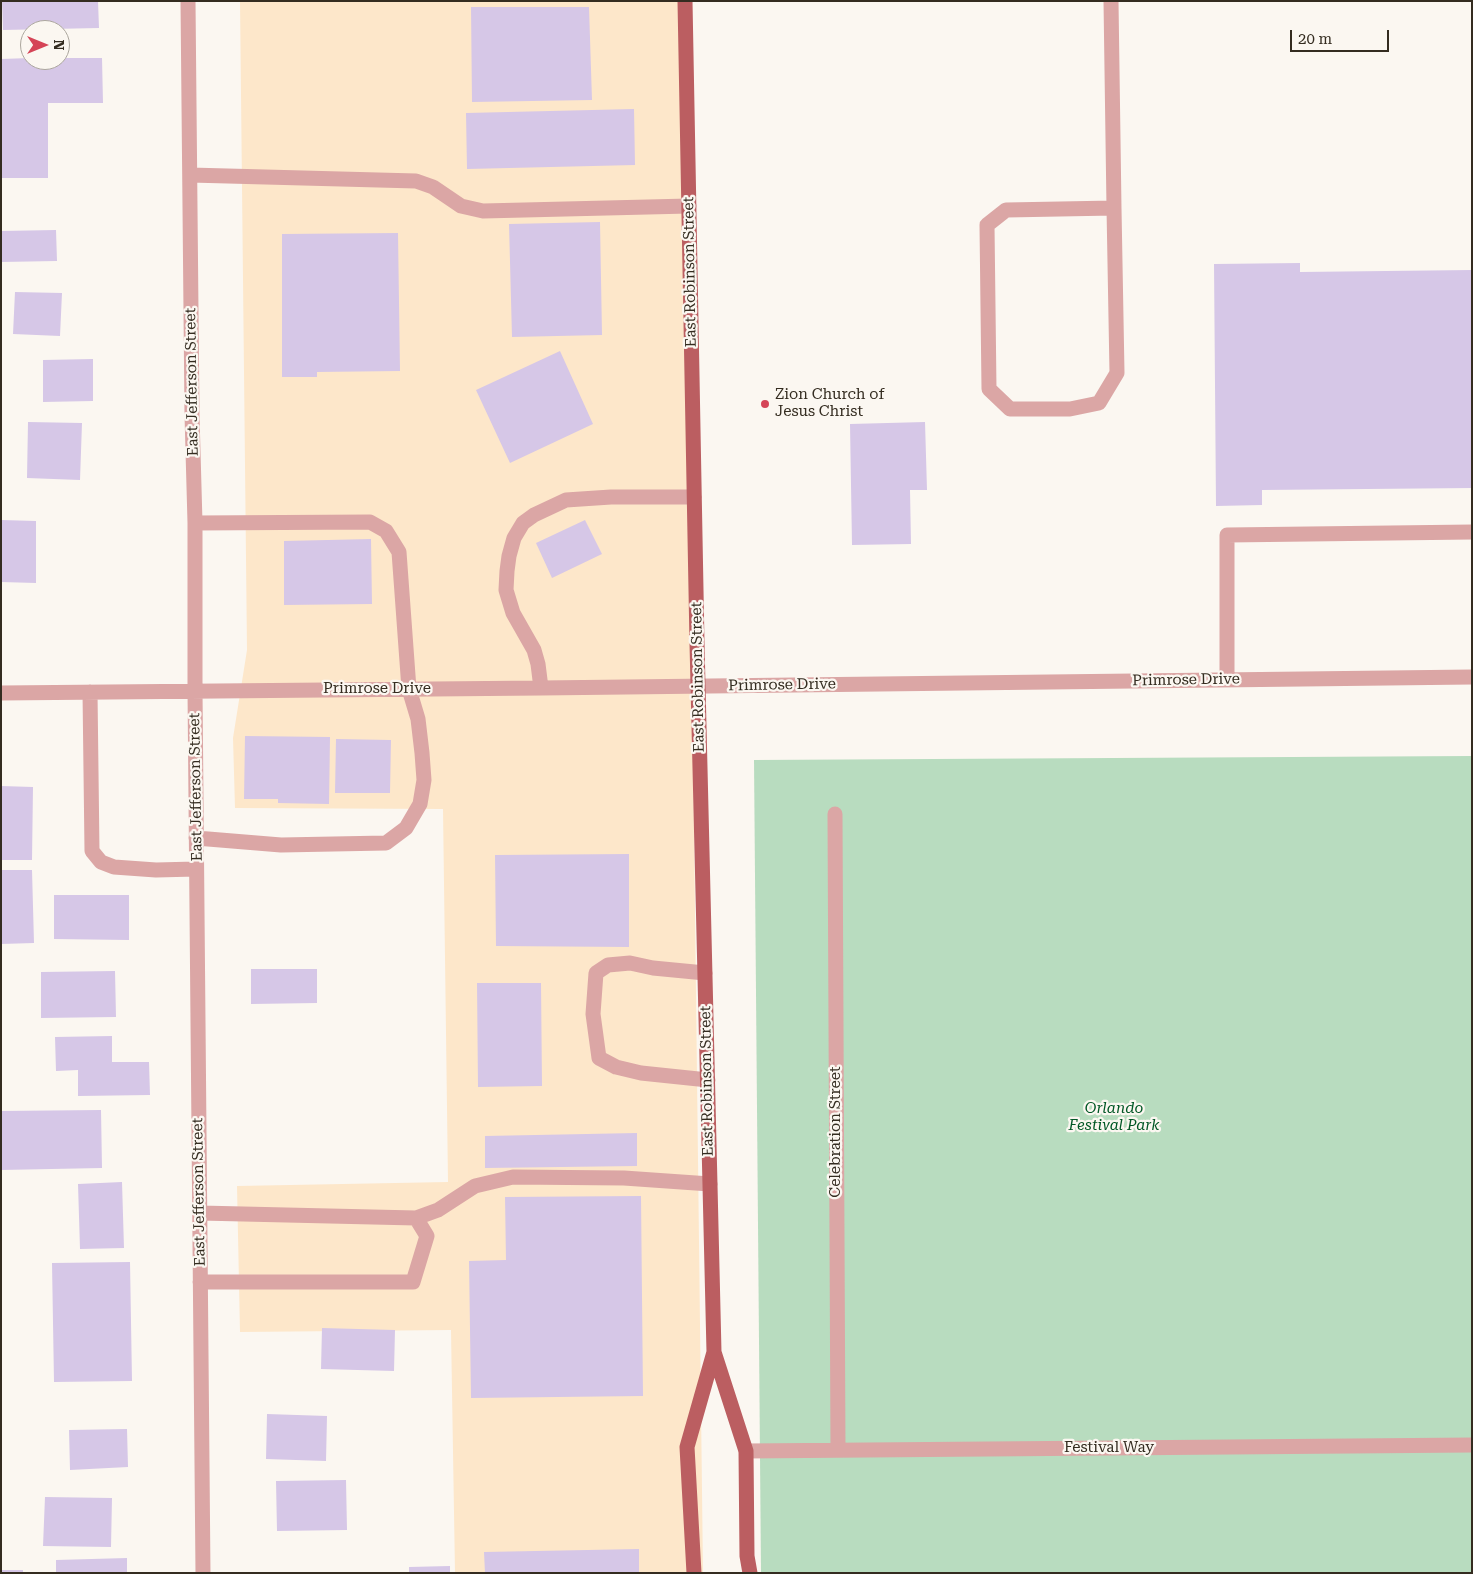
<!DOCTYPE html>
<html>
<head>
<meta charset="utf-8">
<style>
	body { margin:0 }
	#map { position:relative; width:1473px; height:1574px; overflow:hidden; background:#fbf7f1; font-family:"Roboto Serif",serif }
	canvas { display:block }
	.frame { position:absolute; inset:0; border:2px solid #342c20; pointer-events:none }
	.north { position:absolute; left:20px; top:20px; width:50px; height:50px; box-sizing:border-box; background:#fbf7f1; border:1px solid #aba69d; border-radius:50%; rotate:90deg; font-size:14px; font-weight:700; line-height:20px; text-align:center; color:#342c20 }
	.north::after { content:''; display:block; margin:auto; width:18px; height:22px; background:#d54457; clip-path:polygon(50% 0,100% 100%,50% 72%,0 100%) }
	.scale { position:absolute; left:1290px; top:30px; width:99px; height:22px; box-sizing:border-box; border:2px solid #342c20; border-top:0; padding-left:6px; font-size:15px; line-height:18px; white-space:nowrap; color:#342c20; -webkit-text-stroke:4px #fbf7f1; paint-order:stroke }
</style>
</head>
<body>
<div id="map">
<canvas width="1473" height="1574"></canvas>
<div class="frame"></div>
<div class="north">N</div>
<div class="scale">20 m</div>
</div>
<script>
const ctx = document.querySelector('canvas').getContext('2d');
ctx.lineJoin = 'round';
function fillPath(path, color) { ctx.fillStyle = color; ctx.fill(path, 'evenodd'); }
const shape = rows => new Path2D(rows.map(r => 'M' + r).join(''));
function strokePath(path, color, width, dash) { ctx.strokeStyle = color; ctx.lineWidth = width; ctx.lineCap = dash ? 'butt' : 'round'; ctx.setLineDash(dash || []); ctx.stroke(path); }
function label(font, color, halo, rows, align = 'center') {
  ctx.font = font + ' "Roboto Serif",serif'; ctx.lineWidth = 4.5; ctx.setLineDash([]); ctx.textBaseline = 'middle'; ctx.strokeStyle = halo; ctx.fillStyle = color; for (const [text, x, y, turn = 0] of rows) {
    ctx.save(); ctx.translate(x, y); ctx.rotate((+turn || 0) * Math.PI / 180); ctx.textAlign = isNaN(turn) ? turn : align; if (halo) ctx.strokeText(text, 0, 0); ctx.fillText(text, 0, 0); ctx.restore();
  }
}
fillPath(shape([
	[240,1,684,1,703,1573,455,1573,451,1330,240,1332,237,1186,448,1182,443,809,235,808,233,738,247,650]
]), '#fde7ca');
fillPath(shape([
	[1472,756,1472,1573,761,1573,754,760]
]), '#b8dcbf');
fillPath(shape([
	[2,1,98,1,99,28,3,30],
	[471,7,589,7,592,100,472,102],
	[30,58,30,60,60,60,60,58,102,58,103,103,48,103,48,178,1,178,1,59],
	[634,109,635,165,467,169,466,113],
	[600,222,602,335,512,337,509,224],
	[56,230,57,261,1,262,1,231],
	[398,233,400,371,317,372,317,377,282,377,282,234],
	[1300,263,1300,272,1472,270,1472,488,1262,490,1262,505,1216,506,1214,264],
	[15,292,62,293,60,336,13,334],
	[560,351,593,424,510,463,476,390],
	[93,359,93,401,43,402,43,360],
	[28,422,82,423,80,480,27,478],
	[925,422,927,490,910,490,911,544,852,545,850,424],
	[1,520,36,521,36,583,1,582],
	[585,520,602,554,552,578,536,543],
	[371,539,372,604,284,605,284,541],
	[245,736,330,737,329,804,278,803,278,799,244,799],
	[336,739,391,740,390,793,335,793],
	[1,786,33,787,32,860,1,860],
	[629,854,629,947,496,946,495,855],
	[1,870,32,870,34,943,1,944],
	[54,895,129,895,129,940,54,939],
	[251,969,317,969,317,1003,251,1004],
	[115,971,116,1017,41,1018,41,972],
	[477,983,541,983,542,1086,478,1087],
	[112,1036,112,1062,149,1062,150,1095,78,1096,78,1070,56,1071,55,1037],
	[101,1110,102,1168,1,1170,1,1111],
	[637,1133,637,1166,485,1168,485,1136],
	[122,1182,124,1248,80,1249,78,1184],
	[641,1196,643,1396,471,1398,469,1261,506,1260,505,1197],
	[130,1262,132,1381,54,1382,52,1263],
	[322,1328,395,1330,394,1371,321,1369],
	[267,1414,327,1416,326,1461,266,1459],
	[127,1429,128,1467,70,1470,69,1430],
	[346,1480,347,1530,277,1531,276,1481],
	[45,1497,112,1498,111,1547,43,1546],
	[639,1549,639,1573,485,1573,484,1552],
	[127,1558,127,1573,56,1573,56,1560],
	[450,1566,450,1573,409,1573,409,1567],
	[1,1570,23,1570,23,1573,1,1573]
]), '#d6c7e7');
strokePath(shape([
	[188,1,192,415,195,523,195,690,203,1573],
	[1111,1,1114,208,1117,373,1099,403,1070,409,1010,409,989,389,987,225,1006,210,1114,208],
	[190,175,416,181,433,187,461,206,483,211,689,206],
	[195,523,370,522,386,531,399,552,409,689,418,719,422,753,424,780,420,804,406,828,386,843,281,845,196,838],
	[1227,680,1227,535,1472,532],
	[541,688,538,664,534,650,513,613,506,590,507,571,509,556,514,538,523,523,534,515,566,500,611,497,694,497],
	[90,692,92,851,101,862,114,867,156,870,196,869],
	[1,693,541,688,1472,677],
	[835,814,838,1450],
	[705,973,653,968,630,963,608,965,596,973,593,1014,599,1058,616,1067,641,1073,708,1080],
	[200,1213,416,1218,438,1210,475,1186,513,1177,624,1178,710,1184],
	[200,1282,413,1282,427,1236,416,1218],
	[746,1451,1472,1445]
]), '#dba6a5', 15);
strokePath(shape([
	[685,1,697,643,714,1352,746,1451,747,1556,750,1573],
	[694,1573,687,1447,714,1352]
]), '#bb5e61', 15);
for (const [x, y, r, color] of [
	[765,404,5,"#d54457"]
]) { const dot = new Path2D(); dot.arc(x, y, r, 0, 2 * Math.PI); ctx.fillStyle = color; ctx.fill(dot); strokePath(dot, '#fbf7f1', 2); }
label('15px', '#342c20', '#fbf7f1', [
	["East Robinson Street",690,272,-91],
	["East Jefferson Street",192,382,-91],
	["East Robinson Street",698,677,-91],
	["Primrose Drive",1186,680,-1],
	["Primrose Drive",782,685,-1],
	["Primrose Drive",377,689],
	["East Jefferson Street",196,787,-91],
	["East Robinson Street",707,1081,-91],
	["Celebration Street",836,1132,-90],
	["East Jefferson Street",199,1192,-91],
	["Festival Way",1109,1448]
]);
label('15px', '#342c20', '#fbf7f1', [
	["Zion Church of",775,395],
	["Jesus Christ",775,412]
], 'left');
label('italic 15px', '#005725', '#fbf7f1', [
	["Orlando",1114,1109],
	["Festival Park",1114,1126]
]);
</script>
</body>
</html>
